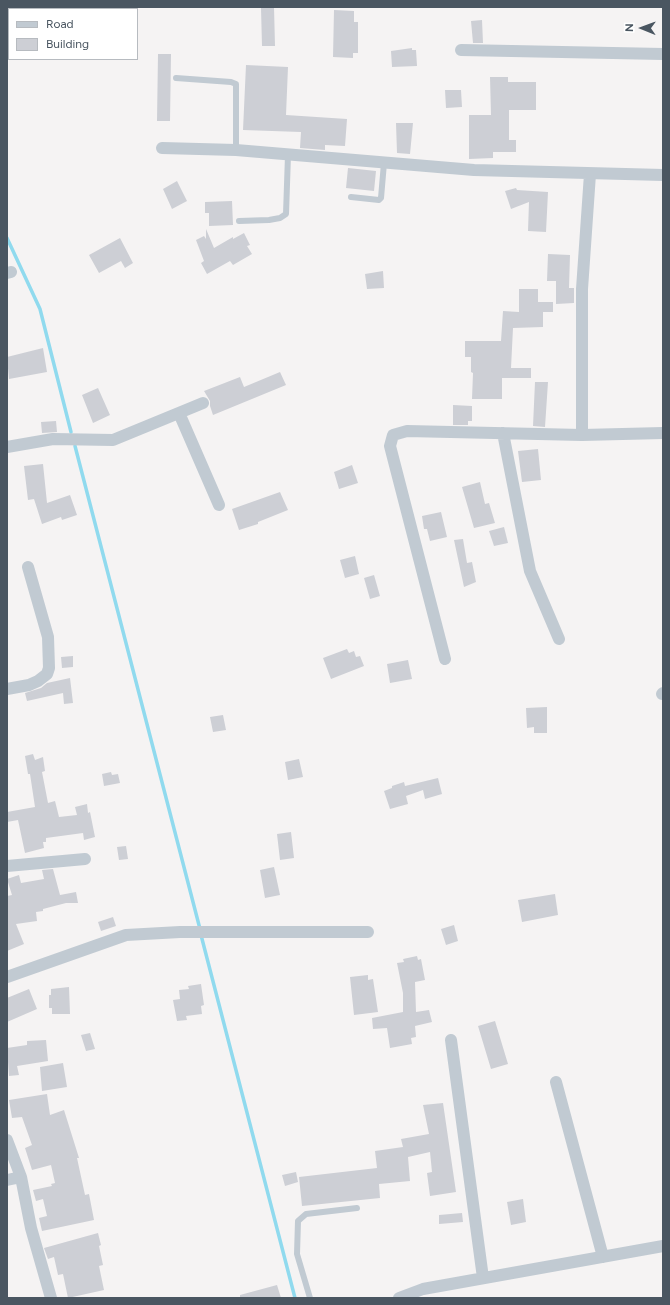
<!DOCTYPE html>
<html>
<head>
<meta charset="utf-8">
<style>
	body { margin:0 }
	#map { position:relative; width:670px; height:1305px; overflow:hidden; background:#f5f3f3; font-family:Figtree,sans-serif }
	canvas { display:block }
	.frame { position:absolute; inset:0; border:8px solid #4a5661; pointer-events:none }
	.legend { position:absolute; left:8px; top:8px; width:130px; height:52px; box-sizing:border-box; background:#fff; border:1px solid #b7bbc0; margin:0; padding:5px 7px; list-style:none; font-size:12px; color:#4a5661 }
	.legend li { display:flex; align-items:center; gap:8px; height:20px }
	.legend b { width:20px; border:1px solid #b7bbc0 }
	.north { position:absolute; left:622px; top:8px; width:40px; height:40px; -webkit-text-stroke:3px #fff; paint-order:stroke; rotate:271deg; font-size:11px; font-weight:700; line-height:16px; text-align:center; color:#4a5661 }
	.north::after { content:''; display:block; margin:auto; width:14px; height:18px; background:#4a5661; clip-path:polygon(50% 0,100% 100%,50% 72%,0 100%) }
</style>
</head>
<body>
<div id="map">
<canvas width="670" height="1305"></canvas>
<div class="frame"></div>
<ul class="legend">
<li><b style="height:5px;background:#c1cad2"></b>Road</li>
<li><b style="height:11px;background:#cdcfd5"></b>Building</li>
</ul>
<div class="north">N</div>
</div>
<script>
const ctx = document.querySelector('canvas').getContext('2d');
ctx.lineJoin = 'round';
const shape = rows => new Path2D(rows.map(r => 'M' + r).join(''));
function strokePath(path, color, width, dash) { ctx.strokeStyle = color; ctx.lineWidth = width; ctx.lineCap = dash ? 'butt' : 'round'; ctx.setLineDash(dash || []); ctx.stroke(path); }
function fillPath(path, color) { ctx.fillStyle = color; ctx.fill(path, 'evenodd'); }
strokePath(shape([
	[7,238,40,309,71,432],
	[75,446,200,929],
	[201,935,295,1298]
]), '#90daee', 3.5);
fillPath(shape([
	[274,7,275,46,262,46,261,8],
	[334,10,354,11,354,22,358,22,358,53,353,53,353,58,333,57],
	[482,20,483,43,473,43,471,21],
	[412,48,412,50,416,50,417,66,392,67,391,51],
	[158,54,171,54,170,121,157,121],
	[246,65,288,67,286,115,347,119,345,146,325,145,325,150,300,148,301,132,243,130],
	[490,77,508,77,508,82,536,82,536,110,509,110,509,140,516,140,516,152,493,152,493,158,469,159,469,115,491,115],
	[445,90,461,90,462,107,446,108],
	[396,123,413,123,410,154,397,153],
	[348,168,376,171,374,191,346,188],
	[177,181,187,201,172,209,163,189],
	[516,188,517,190,548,192,546,232,528,231,529,202,511,209,505,191],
	[232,201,233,225,209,226,209,213,205,213,205,202],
	[206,229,214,248,233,237,233,239,244,233,250,245,247,246,252,254,233,265,230,261,207,274,201,263,204,261,196,240,204,236,206,239],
	[120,238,133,263,125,268,121,261,99,273,89,255],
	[548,254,570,255,569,288,574,288,574,303,556,304,556,281,547,281],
	[383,271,384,288,367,289,365,274],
	[519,289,538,289,538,302,553,302,553,312,543,312,543,327,513,328,511,368,531,368,531,378,502,378,502,399,472,399,473,373,471,372,471,357,465,357,465,341,501,341,503,311,519,312],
	[43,348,47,372,9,379,7,357],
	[280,372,286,385,213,415,210,406,210,401,204,391,240,377,244,387],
	[535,382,548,382,545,427,533,426],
	[98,388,110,415,93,423,82,395],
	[453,405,472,406,472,421,468,421,468,425,453,425],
	[56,421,57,432,42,433,41,422],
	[538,449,541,480,522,482,518,451],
	[43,464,47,503,70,495,77,515,62,520,61,517,42,524,34,499,28,500,24,466],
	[352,465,358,483,339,489,334,472],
	[480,482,485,504,489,503,495,523,474,528,462,487],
	[280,492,288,510,258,522,258,524,239,530,232,509],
	[441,512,447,537,430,541,427,529,424,529,422,516],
	[504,527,508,543,494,546,489,531],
	[463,539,467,563,472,562,476,582,464,587,454,540],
	[355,556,359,574,345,578,340,560],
	[374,575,380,596,370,599,364,578],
	[347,649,349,653,354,651,356,657,360,656,364,666,331,679,323,658],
	[73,656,73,667,62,668,61,657],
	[408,660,412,679,390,683,387,664],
	[70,678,73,703,64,704,63,693,27,701,25,693,41,688,47,683],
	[547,707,547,733,534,733,534,727,527,728,526,708],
	[223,715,226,730,213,732,210,717],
	[33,754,35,760,43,757,45,771,42,772,48,803,55,801,59,817,77,815,75,807,87,804,88,813,90,812,95,837,84,840,83,833,46,838,46,842,43,842,44,848,25,853,18,820,7,822,7,812,35,807,30,774,28,774,25,756],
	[299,759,303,777,288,780,285,762],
	[111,772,112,775,118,774,120,783,104,786,102,774],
	[438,778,442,794,425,799,423,790,406,796,408,804,390,809,384,791,392,788,392,786,404,782,405,786],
	[291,832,294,858,280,860,277,834],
	[126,846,128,859,119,860,117,847],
	[274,867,280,895,265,898,260,870],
	[53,869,60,895,76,892,78,903,66,903,43,909,43,911,36,912,37,921,16,924,24,944,7,951,7,896,12,895,7,879,19,875,21,883,44,879,42,870],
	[555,894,558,915,522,922,518,900],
	[113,917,116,926,101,931,98,922],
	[454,925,458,941,446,945,441,929],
	[417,956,418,960,421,959,425,980,415,982,416,1012,429,1010,432,1022,415,1026,416,1037,411,1038,412,1044,390,1048,387,1028,373,1029,372,1018,403,1012,403,993,397,963,404,962,403,959],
	[368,975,368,980,373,979,378,1012,354,1015,350,977],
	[201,984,204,1005,201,1006,202,1014,186,1016,187,1020,177,1021,173,1000,180,999,179,990,189,989,188,986],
	[69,987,70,1014,52,1014,52,1008,49,1008,49,995,51,995,51,989],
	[29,989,37,1009,7,1022,7,998],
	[495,1021,508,1064,491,1069,478,1026],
	[90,1033,95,1049,86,1051,81,1035],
	[46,1040,48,1061,17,1066,19,1075,9,1076,7,1048,27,1045,27,1041],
	[63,1063,67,1087,42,1091,40,1067],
	[47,1094,50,1115,64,1110,79,1158,77,1158,85,1195,89,1194,94,1220,42,1231,39,1218,47,1216,43,1199,36,1201,33,1190,52,1186,51,1184,55,1183,51,1165,32,1170,25,1148,32,1145,22,1117,12,1118,9,1100],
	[443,1103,456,1192,430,1196,427,1173,432,1172,430,1152,408,1157,410,1181,379,1184,380,1198,302,1206,299,1177,377,1168,375,1151,403,1147,401,1139,429,1134,423,1105],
	[296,1172,298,1182,285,1186,282,1175],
	[523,1199,526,1222,511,1225,507,1202],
	[462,1213,463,1222,439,1224,439,1215],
	[98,1233,101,1245,99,1246,103,1265,99,1266,104,1290,68,1298,63,1274,58,1275,54,1257,48,1259,44,1248],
	[277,1285,281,1298,240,1298,240,1295]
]), '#cdcfd5');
strokePath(shape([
	[176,78,231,82,236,84,236,150],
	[351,197,379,200,381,198,384,163],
	[239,221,269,220,280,218,286,214,288,155],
	[310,1298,297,1254,298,1221,306,1214,357,1208]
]), '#c1cad2', 6);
strokePath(shape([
	[64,7,65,9],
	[461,50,663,54],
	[162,148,236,150,474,170,663,175],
	[7,273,11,272],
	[179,413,219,505],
	[503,433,530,571,559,639],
	[582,435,582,289,590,174],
	[7,447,53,439,113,440,203,403],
	[445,659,390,446,393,435,407,431,582,435,663,433],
	[7,689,29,685,38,681,47,674,49,668,48,637,28,567],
	[662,694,663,693],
	[7,866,85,859],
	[7,977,126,935,180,932,368,932],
	[451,1040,483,1278],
	[556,1082,603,1257],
	[7,1140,21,1177,31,1228,51,1298],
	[7,1180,21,1177],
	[399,1298,423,1289,663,1246]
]), '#c1cad2', 12);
</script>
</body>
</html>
